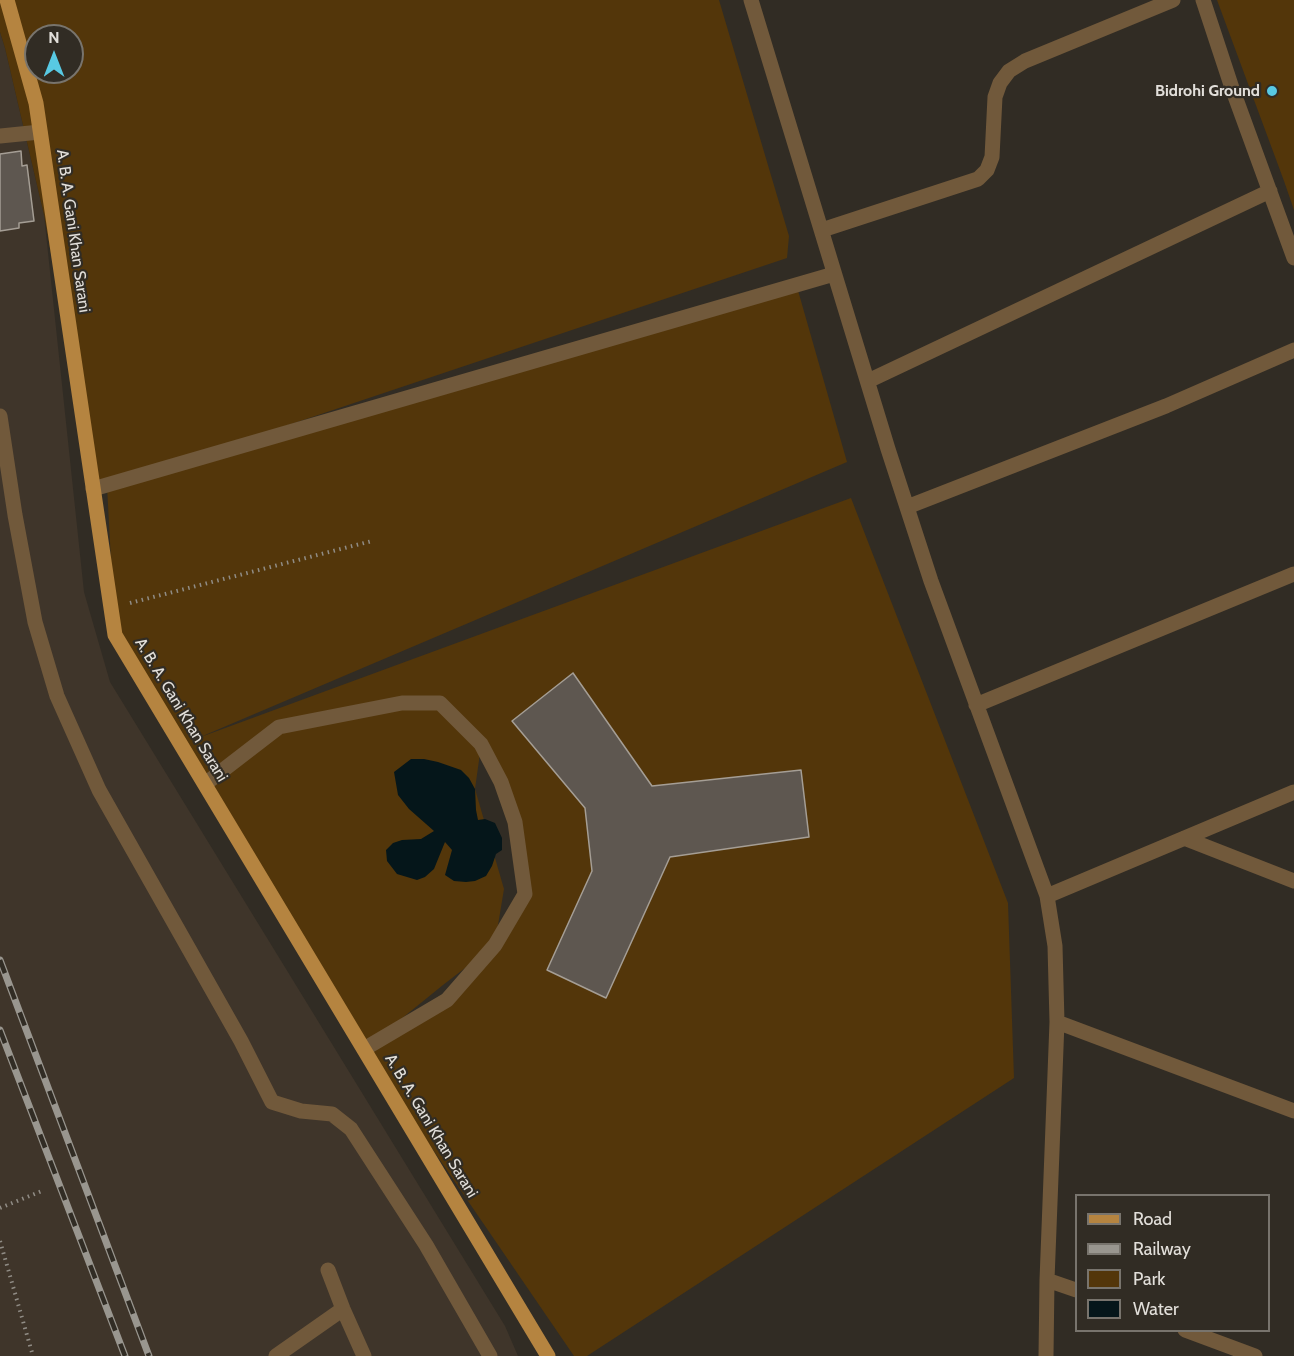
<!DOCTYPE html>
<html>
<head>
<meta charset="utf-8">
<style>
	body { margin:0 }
	#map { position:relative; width:1294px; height:1356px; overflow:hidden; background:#312c24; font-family:Cabin,sans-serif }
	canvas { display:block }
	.legend { position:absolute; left:1075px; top:1194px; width:195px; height:138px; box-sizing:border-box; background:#312c24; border:2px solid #78746d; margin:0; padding:8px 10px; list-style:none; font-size:18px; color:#e2dfda }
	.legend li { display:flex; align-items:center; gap:12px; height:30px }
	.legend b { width:30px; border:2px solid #78746d }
	.north { position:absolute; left:24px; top:24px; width:60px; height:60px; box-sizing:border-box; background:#312c24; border:2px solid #78746d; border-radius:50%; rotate:0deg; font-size:16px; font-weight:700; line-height:24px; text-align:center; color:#e2dfda }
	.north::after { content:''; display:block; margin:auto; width:21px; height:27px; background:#58c9e3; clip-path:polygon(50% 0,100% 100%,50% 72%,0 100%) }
</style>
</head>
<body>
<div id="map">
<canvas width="1294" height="1356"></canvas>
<ul class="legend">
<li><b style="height:8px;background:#b58440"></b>Road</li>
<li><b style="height:8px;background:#99968f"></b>Railway</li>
<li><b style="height:16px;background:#53360a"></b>Park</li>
<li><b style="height:16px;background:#05161a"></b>Water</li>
</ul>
<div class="north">N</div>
</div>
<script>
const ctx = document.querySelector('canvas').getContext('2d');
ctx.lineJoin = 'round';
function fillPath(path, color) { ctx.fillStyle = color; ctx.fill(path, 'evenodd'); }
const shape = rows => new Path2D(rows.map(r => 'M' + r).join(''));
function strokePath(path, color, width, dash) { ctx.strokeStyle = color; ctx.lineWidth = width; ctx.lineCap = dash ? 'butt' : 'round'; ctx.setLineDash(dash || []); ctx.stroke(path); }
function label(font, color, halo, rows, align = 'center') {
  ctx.font = font + ' Cabin,sans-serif'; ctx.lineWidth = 4.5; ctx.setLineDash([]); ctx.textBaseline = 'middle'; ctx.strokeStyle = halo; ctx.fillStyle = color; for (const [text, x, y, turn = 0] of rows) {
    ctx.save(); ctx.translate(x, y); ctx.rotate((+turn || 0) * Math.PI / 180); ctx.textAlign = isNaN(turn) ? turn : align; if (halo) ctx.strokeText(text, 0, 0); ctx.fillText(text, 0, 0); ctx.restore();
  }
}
fillPath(shape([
	[0,32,5,48,44,215,84,592,110,682,505,1326,518,1356,0,1356]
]), '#3f352a');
fillPath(shape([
	[0,0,719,0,789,236,787,258,127,479,797,287,847,462,198,738,851,498,1008,903,1014,1078,587,1356,574,1356,364,1049,115,635,107,486,93,489,44,215,5,48,0,32],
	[36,36,72,36,72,72,36,72],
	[481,746,515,822,525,894,495,943,504,889,475,789],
	[491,948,447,1000,369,1045,443,985],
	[1217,0,1294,0,1294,210,1284,181]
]), '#53360a');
fillPath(shape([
	[411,759,424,759,438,762,461,770,469,778,475,789,476,810,478,820,485,819,495,823,502,838,502,850,496,854,492,866,486,876,475,881,466,882,454,881,445,875,452,850,445,842,434,869,425,877,417,880,397,874,387,861,386,850,393,843,402,840,421,839,434,831,409,809,398,795,394,772]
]), '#05161a');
const building = shape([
	[21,151,22,166,27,165,34,221,19,223,19,228,0,231,0,154,21,151],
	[573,673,652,786,801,770,809,837,670,857,606,998,547,970,592,871,585,808,512,721,573,673]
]);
fillPath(building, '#5e5750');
strokePath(building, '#a59e95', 1.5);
strokePath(shape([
	[130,603,372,541],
	[0,1208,42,1191],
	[0,1241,33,1356]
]), '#908c85', 4, [1.5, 4.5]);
strokePath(shape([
	[751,0,888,449,931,581,1047,896,1055,946,1057,1022,1047,1280,1046,1356],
	[1203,0,1232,88,1294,258],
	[0,136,40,132],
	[822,230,978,179,987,170,992,157,995,97,1000,83,1009,71,1025,61,1173,0],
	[868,381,1270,191],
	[0,416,15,515,35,622,57,696,99,790,241,1041,272,1102,301,1111,332,1114,351,1129,426,1245,490,1356],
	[93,489,834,274],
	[907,507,1166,406,1294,350],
	[976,705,1294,574],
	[205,784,279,727,402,703,440,703,481,744,501,782,515,822,525,894,495,945,447,1000,364,1049],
	[1184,838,1294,881],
	[1047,896,1294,792],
	[1057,1022,1294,1111],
	[328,1270,343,1309,364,1356],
	[1047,1280,1076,1290],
	[1185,1330,1255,1356],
	[276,1356,343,1309]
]), '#71593b', 15);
strokePath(shape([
	[7,0,36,103,115,635,548,1356]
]), '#b58440', 15);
const rail = shape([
	[0,960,149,1356],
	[0,1030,125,1356]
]);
strokePath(rail, '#99968f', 7);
strokePath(rail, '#312c24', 4.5, [14]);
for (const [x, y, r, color] of [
	[1272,91,6,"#58c9e3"]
]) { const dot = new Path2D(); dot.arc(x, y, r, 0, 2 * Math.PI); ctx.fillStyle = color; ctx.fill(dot); strokePath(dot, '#312c24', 2); }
label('bold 16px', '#e2dfda', '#312c24', [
	["Bidrohi Ground",1260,91]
], 'right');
label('16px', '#e2dfda', '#312c24', [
	["A. B. A. Gani Khan Sarani",73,231,82],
	["A. B. A. Gani Khan Sarani",181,710,59],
	["A. B. A. Gani Khan Sarani",431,1126,59]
]);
</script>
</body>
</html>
